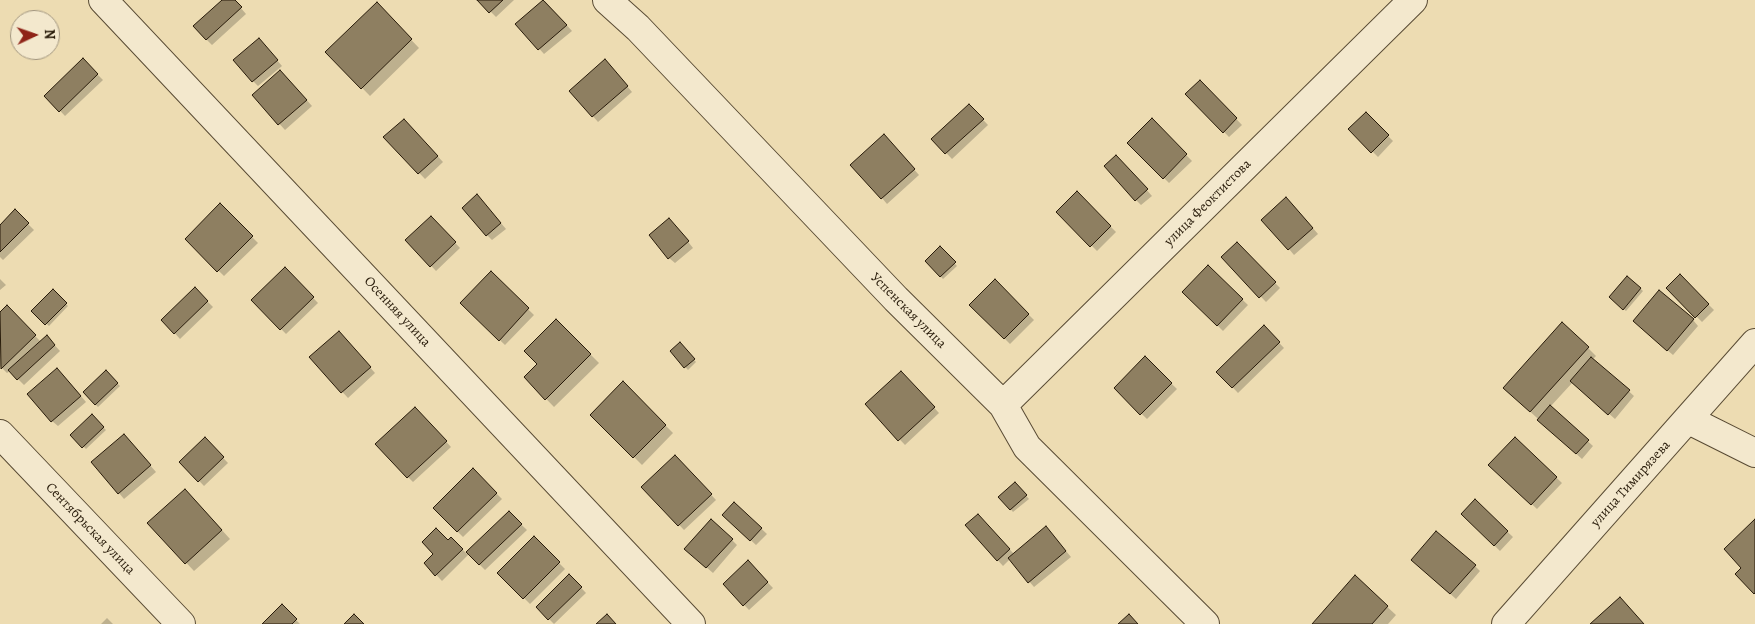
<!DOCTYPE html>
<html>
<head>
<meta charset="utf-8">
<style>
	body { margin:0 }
	#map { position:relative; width:1755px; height:624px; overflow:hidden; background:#eddcb2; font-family:Alegreya,serif }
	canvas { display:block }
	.north { position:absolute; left:10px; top:10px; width:50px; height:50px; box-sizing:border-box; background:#f3e8cd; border:1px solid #a2967f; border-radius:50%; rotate:87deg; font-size:14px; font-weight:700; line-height:20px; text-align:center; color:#281b0a }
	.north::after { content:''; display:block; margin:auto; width:18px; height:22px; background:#8f2418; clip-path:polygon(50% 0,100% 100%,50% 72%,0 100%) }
</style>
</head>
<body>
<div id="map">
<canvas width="1755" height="624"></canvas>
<div class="north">N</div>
</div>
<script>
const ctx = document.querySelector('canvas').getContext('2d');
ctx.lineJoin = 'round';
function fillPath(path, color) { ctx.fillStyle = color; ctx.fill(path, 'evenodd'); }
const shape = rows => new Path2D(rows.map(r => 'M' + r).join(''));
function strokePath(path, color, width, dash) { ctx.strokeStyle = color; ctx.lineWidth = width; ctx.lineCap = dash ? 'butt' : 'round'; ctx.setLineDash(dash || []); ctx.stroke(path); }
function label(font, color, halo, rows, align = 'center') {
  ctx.font = font + ' Alegreya,serif'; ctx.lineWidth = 4; ctx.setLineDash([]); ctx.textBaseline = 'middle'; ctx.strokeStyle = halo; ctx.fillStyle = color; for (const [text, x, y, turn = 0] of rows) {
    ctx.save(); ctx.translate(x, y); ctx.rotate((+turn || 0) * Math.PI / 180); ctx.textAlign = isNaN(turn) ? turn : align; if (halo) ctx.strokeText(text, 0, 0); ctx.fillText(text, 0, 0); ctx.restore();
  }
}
fillPath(shape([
	[224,0,234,0,246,14,212,45,206,39],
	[479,0,514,0,496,17],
	[545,1,572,31,544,54,517,24],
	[377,4,419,48,370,96,327,52],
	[264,45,282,66,258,86,253,81],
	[83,60,103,80,65,116,46,96],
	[610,66,632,92,598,122,571,91],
	[286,77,312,106,285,130,254,96],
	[1200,81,1242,125,1229,137,1187,94],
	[969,105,988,125,952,159,933,139],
	[1366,114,1393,141,1378,157,1350,129],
	[404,120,443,162,425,179,385,137],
	[1152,120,1192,161,1169,183,1129,143],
	[889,141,919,175,887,204,882,198],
	[1122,162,1152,196,1141,205,1136,200],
	[1077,193,1116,232,1097,251,1058,212],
	[482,201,506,229,492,240,487,235],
	[1292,204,1318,234,1294,255,1289,249],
	[220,205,258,243,224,276,186,239],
	[15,211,34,230,3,260,0,257,0,226],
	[431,217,460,248,436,271,407,240],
	[675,225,693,248,675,263,669,258],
	[1237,244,1280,288,1266,302,1223,257],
	[940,248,957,266,943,279,926,261],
	[1208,267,1248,305,1223,331,1184,292],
	[285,269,318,303,286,334,253,300],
	[491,273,534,315,505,345,461,303],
	[1680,276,1714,310,1702,322,1668,288],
	[1627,277,1643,291,1626,311,1610,297],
	[0,279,6,285,0,290],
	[995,281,1034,320,1010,344,971,305],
	[195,289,213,307,180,339,163,320],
	[53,291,68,306,49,326,33,311],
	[7,307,41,342,47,337,60,351,24,385,10,371,7,373,0,366,0,314],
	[556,320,599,363,554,407,525,377,539,364],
	[1693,320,1698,326,1673,355,1640,327],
	[1264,327,1284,348,1238,393,1218,372],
	[344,338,375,373,348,398,311,358],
	[680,344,696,362,688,370,671,351],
	[1588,348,1596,356,1593,359,1634,396,1615,419,1573,382,1550,407,1593,446,1582,459,1513,396],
	[1145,358,1177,389,1147,419,1115,388],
	[106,372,120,386,98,407,84,393],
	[901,372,939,413,905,445,866,404],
	[63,375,86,402,58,426,52,421],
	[623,383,673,433,642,465,592,415],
	[421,414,451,447,413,482,408,477],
	[92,416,106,430,86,449,72,435],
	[1515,438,1562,483,1537,509,1490,465],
	[205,439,228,463,204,486,181,462],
	[129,441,156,472,124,499,119,493],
	[675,456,716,500,684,530,643,487],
	[473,470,502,499,463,537,434,508],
	[1015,483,1029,499,1013,512,1000,497],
	[193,498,230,539,194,571,149,523],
	[1475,501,1513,537,1500,551,1462,514],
	[734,503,767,534,756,545,729,520],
	[509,513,527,530,485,570,469,554,442,581,425,563,451,538,467,554],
	[983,521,1014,554,1051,533,1071,557,1034,587,1010,559,1003,566,967,526],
	[534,538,565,569,530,604,499,573],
	[732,540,737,545,713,573,691,554],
	[748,562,773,588,749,610,724,584],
	[1418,565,1475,566,1480,571,1456,599],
	[569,575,586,593,554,624,537,607],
	[1355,577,1396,615,1388,624,1314,624],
	[282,606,300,624,264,624],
	[107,618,113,624,101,624]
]), '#0003');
const building = shape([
	[222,0,235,0,242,7,206,40,193,26,222,0],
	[477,0,503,0,489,13,477,0],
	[543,0,567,25,538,50,515,24,543,0],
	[377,2,412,39,361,89,325,52,377,2],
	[259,38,278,60,252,82,233,60,259,38],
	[83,58,98,74,59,112,44,96,83,58],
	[605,59,628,86,592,117,569,91,605,59],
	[280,70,307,100,278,125,252,95,280,70],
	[1200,80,1237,118,1223,133,1185,94,1200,80],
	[969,104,984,119,945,154,931,139,969,104],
	[1366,112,1389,135,1371,153,1348,129,1366,112],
	[1152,118,1187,154,1163,179,1127,143,1152,118],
	[404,119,438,156,418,174,383,137,404,119],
	[884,134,915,169,881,199,850,165,884,134],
	[1116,155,1148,189,1135,201,1104,166,1116,155],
	[1077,191,1111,226,1090,247,1056,212,1077,191],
	[477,194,501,223,486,236,462,208,477,194],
	[1286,197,1313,228,1288,250,1261,220,1286,197],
	[220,203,253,236,217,272,185,239,220,203],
	[15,209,29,223,0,252,0,225,15,209],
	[431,216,456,242,430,267,405,240,431,216],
	[669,218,689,241,668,259,649,235,669,218],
	[1237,242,1276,282,1259,298,1221,257,1237,242],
	[940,246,956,262,940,277,925,261,940,246],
	[1208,265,1243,299,1217,326,1182,292,1208,265],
	[285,267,314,297,280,330,251,300,285,267],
	[491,271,529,308,499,341,460,303,491,271],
	[1680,274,1709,304,1695,318,1666,288,1680,274],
	[1627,276,1641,288,1623,310,1609,297,1627,276],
	[995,279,1029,314,1004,339,969,305,995,279],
	[195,287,208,301,174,334,161,320,195,287],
	[53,289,67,303,45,325,31,311,53,289],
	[1659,290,1694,319,1667,351,1633,321,1659,290],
	[7,305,36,335,1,369,0,312,7,305],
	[556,319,591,354,545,400,524,377,537,364,524,351,556,319],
	[1562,322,1589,347,1530,412,1503,388,1562,322],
	[1264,325,1280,342,1232,388,1216,372,1264,325],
	[339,331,371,367,341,393,309,357,339,331],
	[47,335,55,345,17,380,8,370,47,335],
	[680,342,695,359,684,368,670,351,680,342],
	[1145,356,1172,383,1140,415,1114,388,1145,356],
	[1591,357,1630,390,1608,415,1570,381,1591,357],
	[57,368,81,396,51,422,27,394,57,368],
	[106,370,118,383,95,405,83,392,106,370],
	[901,371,935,407,898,441,865,404,901,371],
	[623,381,666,425,633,458,590,415,623,381],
	[1550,405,1589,440,1576,454,1537,420,1550,405],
	[415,407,447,441,407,478,375,444,415,407],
	[92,414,104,427,82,448,70,435,92,414],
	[124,434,151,465,118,494,91,462,124,434],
	[205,437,224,457,198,482,179,462,205,437],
	[1515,437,1557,477,1531,505,1488,465,1515,437],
	[675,455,712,494,678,526,641,487,675,455],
	[473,468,497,493,457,532,433,508,473,468],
	[1015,482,1027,495,1010,510,998,497,1015,482],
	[185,489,222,530,185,564,147,523,185,489],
	[1475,499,1508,531,1494,546,1461,514,1475,499],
	[734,502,762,528,750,541,722,515,734,502],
	[509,511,522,524,479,565,466,552,509,511],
	[978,514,1010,549,997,561,965,525,978,514],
	[711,519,733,539,706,568,684,549,711,519],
	[1755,519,1755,593,1754,594,1735,574,1741,568,1724,549,1755,519],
	[1046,526,1066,551,1028,583,1008,558,1046,526],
	[436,528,448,540,451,537,463,549,435,576,424,563,433,554,422,542,436,528],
	[1436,531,1476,565,1450,594,1411,560,1436,531],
	[534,536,560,562,523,599,497,573,534,536],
	[748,560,768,582,743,606,723,584,748,560],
	[569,574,582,587,548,620,536,607,569,574],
	[1355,575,1388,606,1372,624,1312,624,1355,575],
	[1620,597,1644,624,1590,624,1620,597],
	[282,604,297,619,292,624,262,624,282,604],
	[354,614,364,624,344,624,354,614],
	[607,614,616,624,596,624,607,614],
	[1129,614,1138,624,1118,624,1129,614]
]);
fillPath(building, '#8e7f61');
strokePath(building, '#281b0a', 1);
const minor = shape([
	[103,0,691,624],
	[607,0,638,28,896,299,1003,405,1027,447,1205,624],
	[1003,405,1413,0],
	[1689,420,1755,453],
	[0,434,181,624],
	[1506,624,1755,343]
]);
strokePath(minor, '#594b34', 30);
strokePath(minor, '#f3e8cd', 28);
label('14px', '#281b0a', '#f3e8cd', [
	["улица Феоктистова",1208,203,-45],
	["Успенская улица",908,311,45],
	["Осенняя улица",397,312,47],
	["улица Тимирязева",1631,484,-48],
	["Сентябрьская улица",90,529,46]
]);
</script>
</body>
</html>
